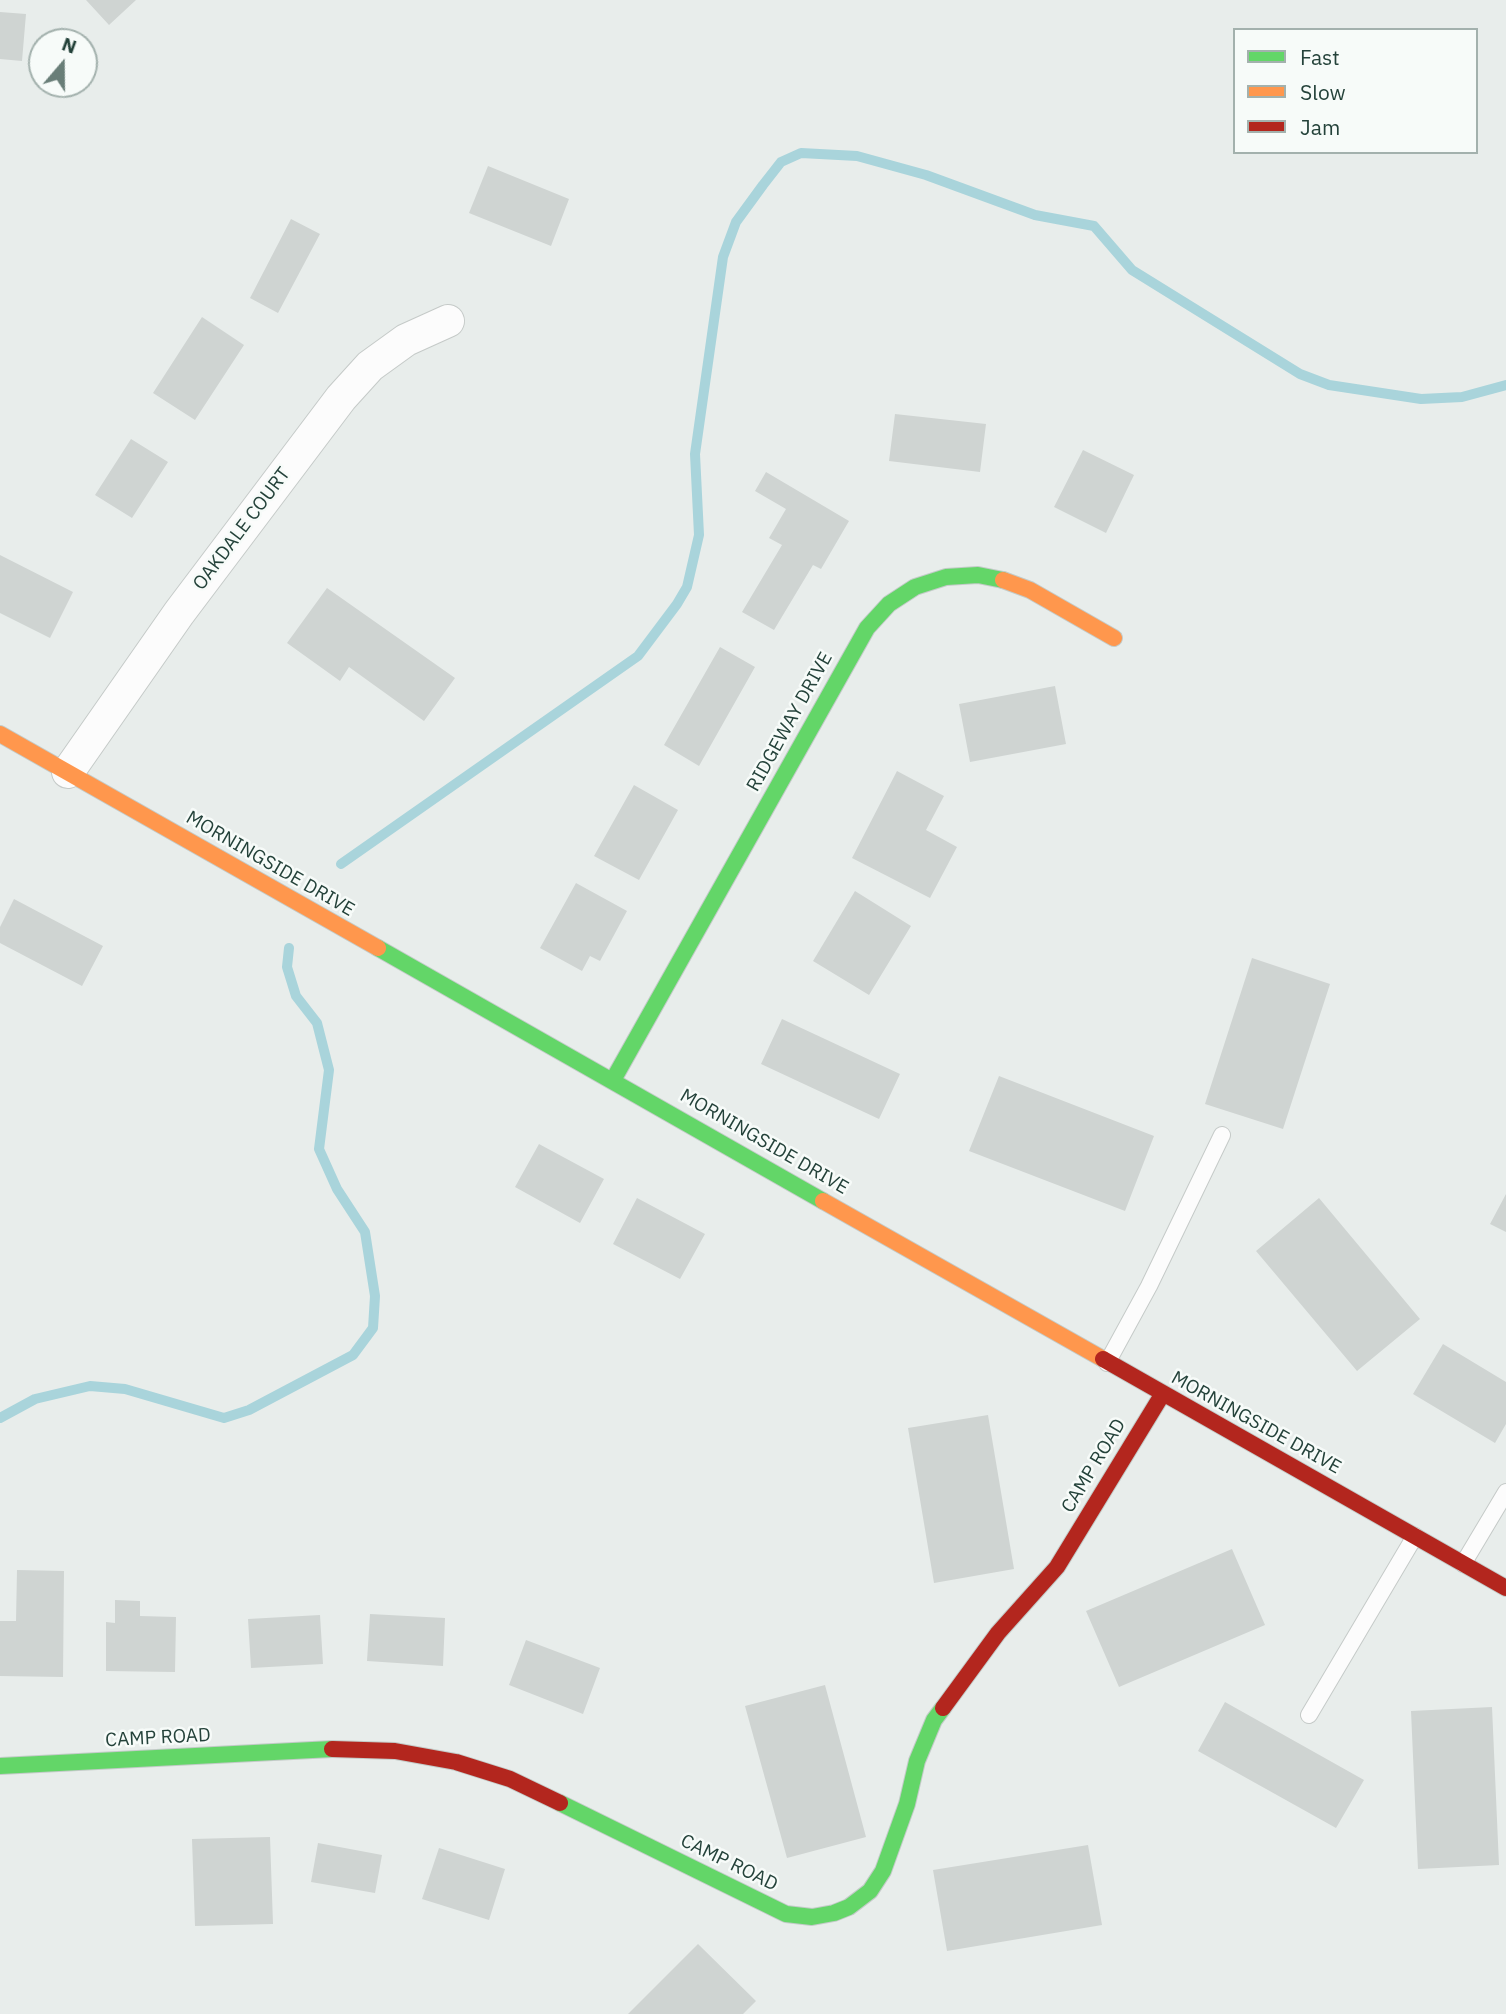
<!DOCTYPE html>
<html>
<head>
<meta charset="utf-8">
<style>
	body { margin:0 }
	#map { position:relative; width:1506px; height:2014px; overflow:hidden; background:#e8edeb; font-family:"IBM Plex Sans",sans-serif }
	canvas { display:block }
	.legend { position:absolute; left:1233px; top:28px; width:245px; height:126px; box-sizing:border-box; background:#f7fbf9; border:2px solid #a3b1ad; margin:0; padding:9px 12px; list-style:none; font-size:21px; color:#24423a }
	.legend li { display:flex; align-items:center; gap:14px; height:35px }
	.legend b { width:35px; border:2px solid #a3b1ad }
	.north { position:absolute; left:28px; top:28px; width:70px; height:70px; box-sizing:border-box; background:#f7fbf9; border:2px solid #a3b1ad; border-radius:50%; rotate:20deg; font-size:19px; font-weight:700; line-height:28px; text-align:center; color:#24423a }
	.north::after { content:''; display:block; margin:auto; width:24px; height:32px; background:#697e78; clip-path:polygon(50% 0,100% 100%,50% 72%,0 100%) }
</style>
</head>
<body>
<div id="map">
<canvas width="1506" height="2014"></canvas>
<ul class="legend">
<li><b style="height:9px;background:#63d668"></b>Fast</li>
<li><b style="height:9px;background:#ff974d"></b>Slow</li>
<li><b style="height:9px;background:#b3261e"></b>Jam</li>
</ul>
<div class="north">N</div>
</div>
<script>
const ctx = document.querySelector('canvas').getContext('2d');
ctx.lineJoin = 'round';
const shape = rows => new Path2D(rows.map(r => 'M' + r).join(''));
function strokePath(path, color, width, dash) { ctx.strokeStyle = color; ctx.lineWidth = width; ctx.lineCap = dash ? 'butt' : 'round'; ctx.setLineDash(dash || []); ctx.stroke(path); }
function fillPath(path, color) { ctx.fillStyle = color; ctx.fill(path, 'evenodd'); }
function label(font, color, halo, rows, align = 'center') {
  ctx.font = font + ' "IBM Plex Sans",sans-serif'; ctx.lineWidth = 5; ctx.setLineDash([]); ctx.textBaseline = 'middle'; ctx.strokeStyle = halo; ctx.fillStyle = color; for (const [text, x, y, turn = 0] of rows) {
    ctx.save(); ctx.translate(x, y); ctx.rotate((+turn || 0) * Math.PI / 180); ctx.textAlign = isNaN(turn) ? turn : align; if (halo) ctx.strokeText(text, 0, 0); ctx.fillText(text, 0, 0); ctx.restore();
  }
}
strokePath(shape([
	[341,864,638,656,677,604,687,587,699,535,695,454,723,257,736,222,763,185,781,162,801,153,857,156,926,175,1035,215,1094,226,1132,270,1300,374,1329,385,1421,399,1462,397,1506,385],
	[0,1418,35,1399,90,1386,125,1389,224,1418,249,1410,353,1355,373,1328,375,1296,365,1232,337,1189,319,1149,329,1070,317,1023,296,996,287,967,289,948]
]), '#a9d4db', 10);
fillPath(shape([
	[86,0,136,0,109,25],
	[0,12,26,14,22,61,0,59],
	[488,166,569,199,551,246,469,213],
	[291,219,320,234,278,313,250,298],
	[202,317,244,345,195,420,153,393],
	[895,414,986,424,980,472,889,461],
	[131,439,168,462,132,518,95,495],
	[1083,450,1134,475,1106,533,1054,507],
	[766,472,849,521,821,569,813,565,774,630,742,612,782,545,769,538,786,509,755,491],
	[0,555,73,592,50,638,0,613],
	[327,588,455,678,424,721,349,667,340,681,287,643],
	[720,647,755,667,699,766,664,745],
	[1055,686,1066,744,970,762,959,704],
	[897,771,944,796,926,830,957,847,930,898,852,858],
	[634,785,678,810,639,880,594,856],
	[576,883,627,911,600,961,590,956,582,971,540,948],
	[855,891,911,926,869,995,813,961],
	[14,899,103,946,82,986,0,943,0,927],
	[1252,958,1330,984,1283,1129,1205,1104],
	[782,1019,900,1074,879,1119,761,1064],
	[999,1076,1154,1136,1125,1211,969,1151],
	[539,1144,604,1179,580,1223,515,1187],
	[1506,1194,1506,1232,1490,1224],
	[637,1198,705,1234,680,1279,613,1244],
	[1319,1198,1420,1319,1357,1371,1256,1251],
	[1443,1344,1506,1382,1506,1424,1495,1443,1413,1394],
	[988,1415,1014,1569,934,1583,908,1428],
	[1232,1549,1265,1625,1119,1687,1086,1611],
	[17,1570,64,1571,63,1677,0,1676,0,1621,16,1621],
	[115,1600,140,1601,140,1616,176,1617,175,1672,106,1671,106,1622,115,1623],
	[370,1614,445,1618,443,1666,367,1661],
	[320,1615,323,1664,251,1668,248,1619],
	[526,1640,600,1668,583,1714,509,1685],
	[825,1685,866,1837,787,1858,745,1706],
	[1225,1702,1364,1780,1336,1828,1198,1751],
	[1492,1707,1499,1865,1418,1869,1411,1711],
	[270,1837,273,1924,195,1926,192,1839],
	[318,1843,382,1855,375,1893,311,1882],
	[1088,1845,1102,1925,947,1951,933,1870],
	[439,1848,505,1869,489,1920,422,1899],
	[698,1944,756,2001,743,2014,628,2014]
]), '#cfd4d2');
const lane = shape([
	[1107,1363,1149,1286,1222,1135],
	[1463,1564,1506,1492],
	[1309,1715,1415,1536]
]);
const street = shape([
	[68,772,179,613,341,398,370,366,406,340,448,321]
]);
const fast = shape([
	[378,948,823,1201],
	[613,1080,867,628,889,604,915,587,946,577,978,575,1003,580],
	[0,1766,332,1749],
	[560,1803,786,1914,812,1917,834,1913,849,1907,870,1891,883,1871,907,1804,917,1761,934,1720,943,1708]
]);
const slow = shape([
	[1003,580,1030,590,1114,638],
	[0,734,378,948],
	[823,1201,1103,1359]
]);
const jam = shape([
	[1103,1359,1506,1588],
	[943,1708,998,1633,1057,1567,1162,1395],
	[332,1749,395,1751,456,1762,510,1779,560,1803]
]);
strokePath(lane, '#c5cac8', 18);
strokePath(street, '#c5cac8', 34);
strokePath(fast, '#c3cbc8', 18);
strokePath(slow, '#c3cbc8', 18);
strokePath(jam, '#c3cbc8', 18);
strokePath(lane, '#fcfcfc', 16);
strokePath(street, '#fcfcfc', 32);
strokePath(fast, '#63d668', 16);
strokePath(slow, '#ff974d', 16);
strokePath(jam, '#b3261e', 16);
label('19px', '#24423a', '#f7fbf9', [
	["OAKDALE COURT",242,529,-53],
	["RIDGEWAY DRIVE",790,722,-61],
	["MORNINGSIDE DRIVE",270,864,30],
	["MORNINGSIDE DRIVE",764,1142,30],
	["MORNINGSIDE DRIVE",1256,1423,29],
	["CAMP ROAD",1094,1466,-59],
	["CAMP ROAD",158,1738,-3],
	["CAMP ROAD",729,1863,26]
]);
</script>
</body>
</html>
